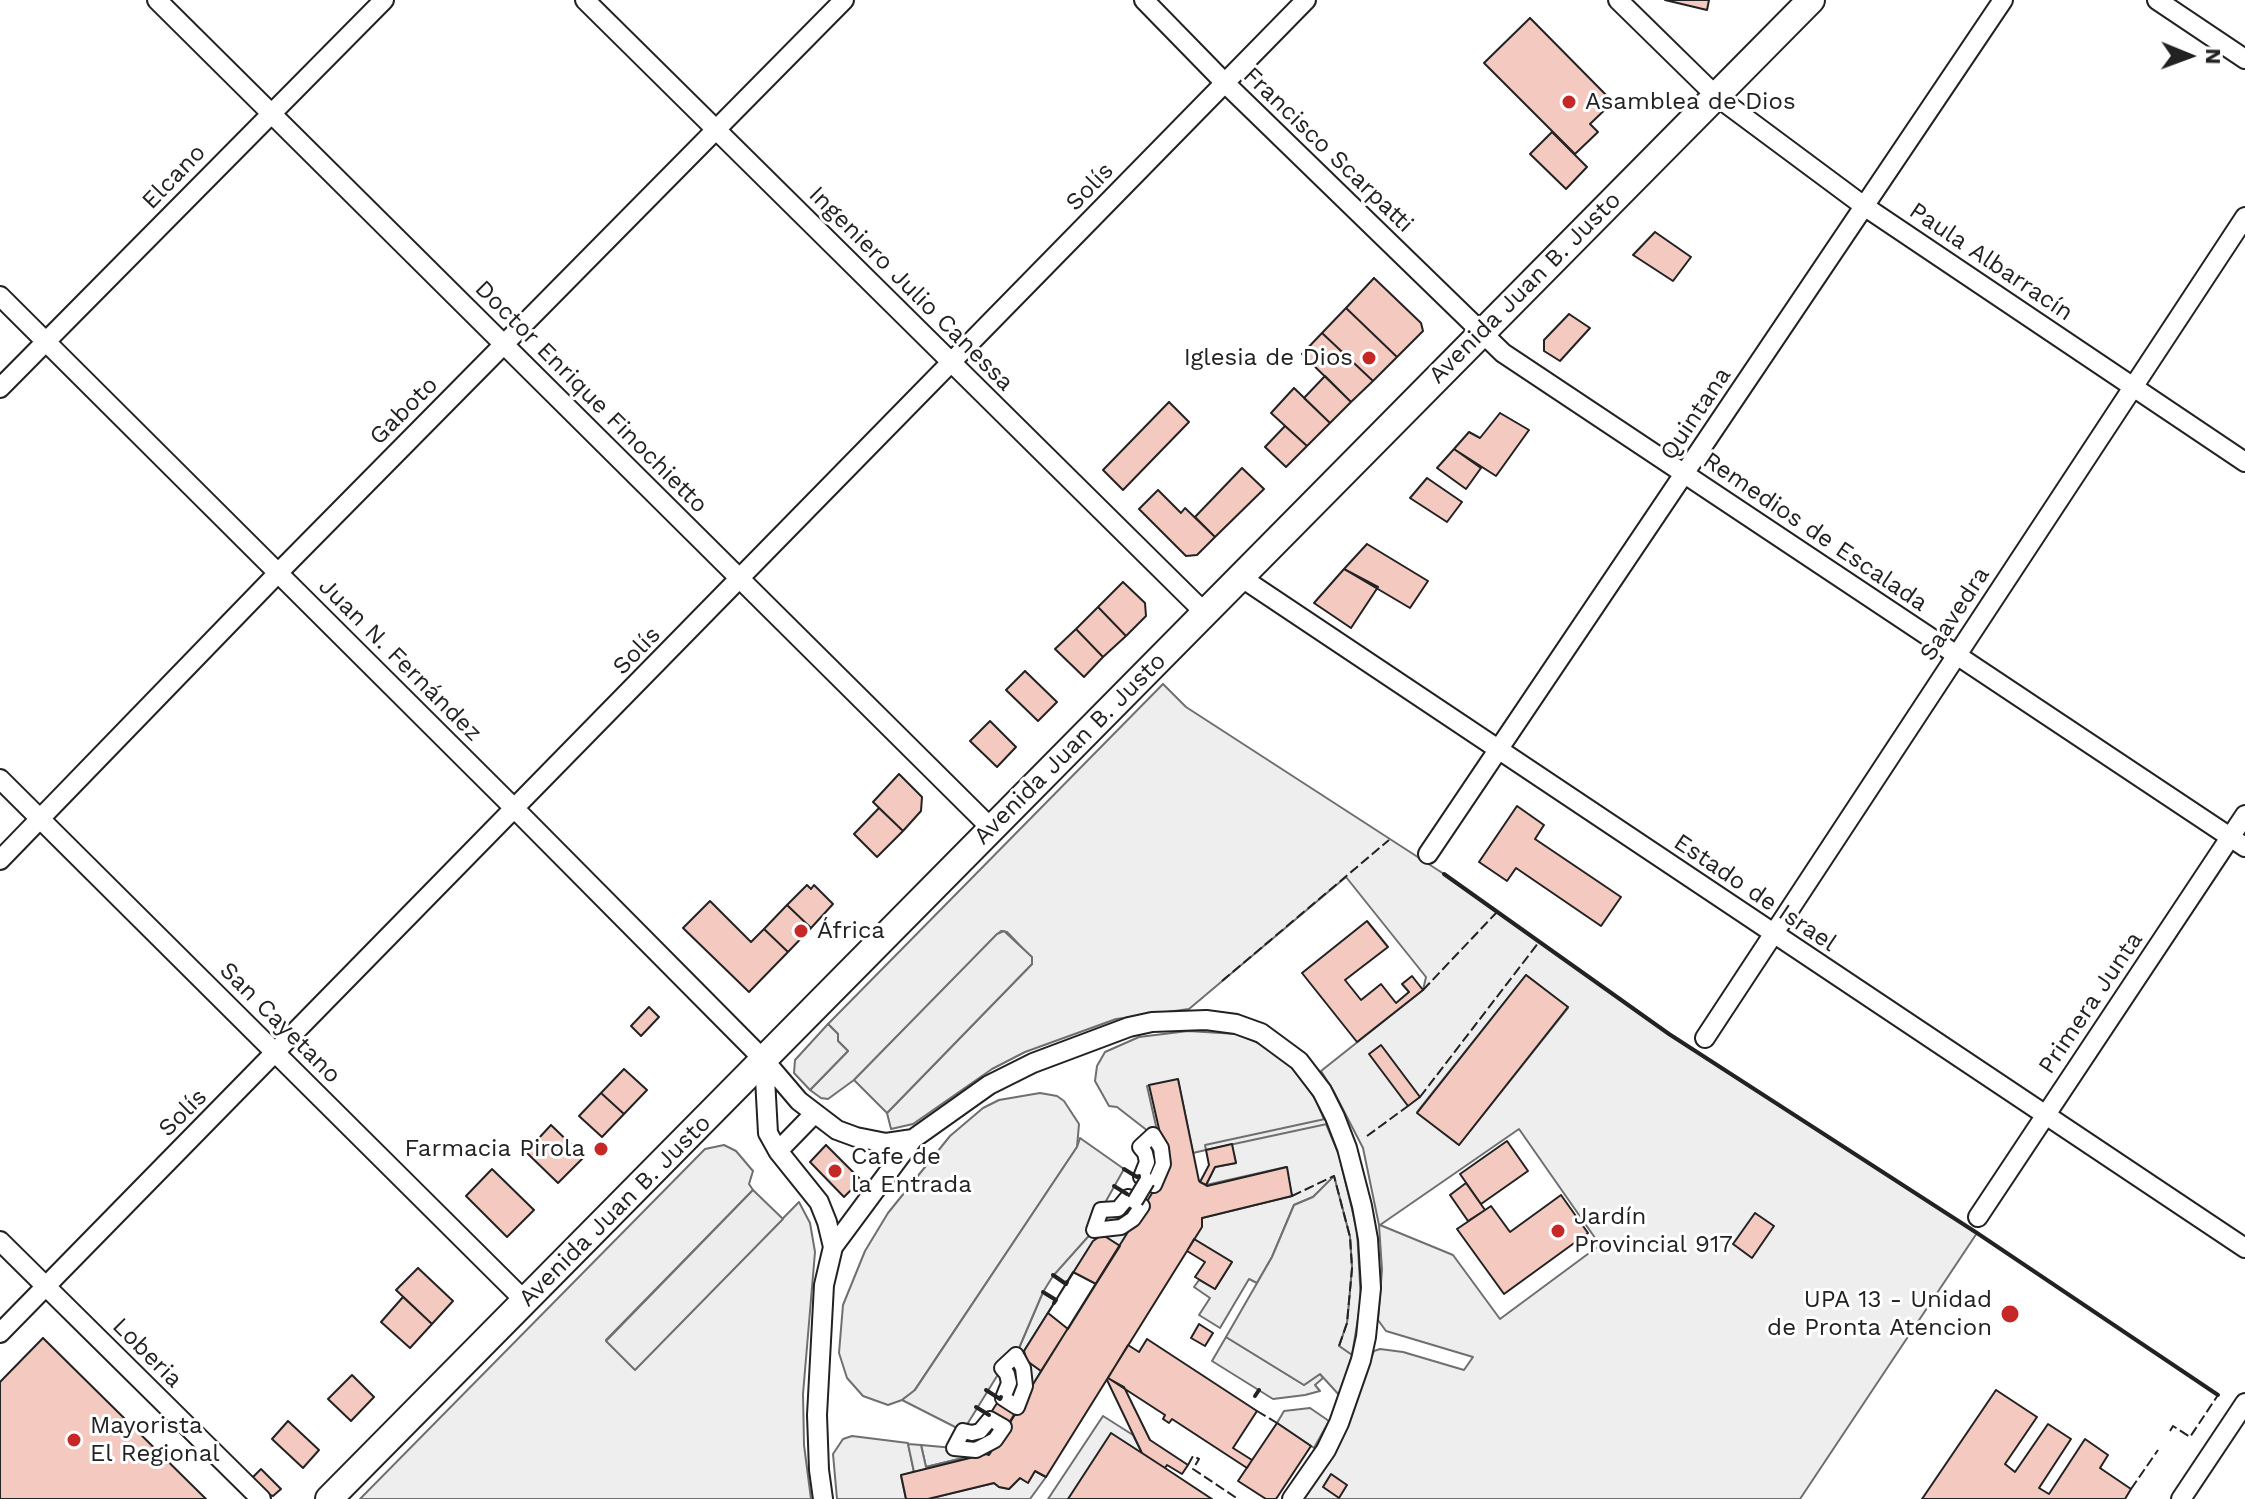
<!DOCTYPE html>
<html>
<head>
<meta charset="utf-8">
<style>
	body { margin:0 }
	#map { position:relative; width:2245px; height:1499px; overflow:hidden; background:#fff; font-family:"Work Sans",sans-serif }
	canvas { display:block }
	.north { position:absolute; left:2149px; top:16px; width:80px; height:80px; -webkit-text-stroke:6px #fff; paint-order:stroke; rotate:91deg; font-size:22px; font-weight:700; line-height:32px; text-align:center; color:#222 }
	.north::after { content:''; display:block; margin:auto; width:28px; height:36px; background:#222; clip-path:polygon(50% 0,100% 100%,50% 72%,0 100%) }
</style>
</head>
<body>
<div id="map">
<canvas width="2245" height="1499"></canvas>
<div class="north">N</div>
</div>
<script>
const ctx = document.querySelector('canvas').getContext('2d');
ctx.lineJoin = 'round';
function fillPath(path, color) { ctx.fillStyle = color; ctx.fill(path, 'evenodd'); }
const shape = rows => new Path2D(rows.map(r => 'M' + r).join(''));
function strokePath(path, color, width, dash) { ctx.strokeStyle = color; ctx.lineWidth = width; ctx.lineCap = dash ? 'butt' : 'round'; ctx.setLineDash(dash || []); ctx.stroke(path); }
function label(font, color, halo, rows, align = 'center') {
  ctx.font = font + ' "Work Sans",sans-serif'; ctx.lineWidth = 6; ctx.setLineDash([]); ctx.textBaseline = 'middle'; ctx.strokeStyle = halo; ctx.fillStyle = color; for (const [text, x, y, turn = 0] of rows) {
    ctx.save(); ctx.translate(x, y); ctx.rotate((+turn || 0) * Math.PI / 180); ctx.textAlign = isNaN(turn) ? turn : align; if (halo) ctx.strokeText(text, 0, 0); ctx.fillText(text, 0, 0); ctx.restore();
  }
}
const green = shape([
	[1163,684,1186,707,1444,874,1669,1034,1977,1233,1800,1499,1301,1499,1338,1443,1374,1351,1380,1349,1403,1352,1464,1370,1473,1357,1386,1331,1378,1320,1382,1270,1379,1225,1363,1148,1333,1090,1321,1071,1423,990,1426,977,1346,877,1189,1009,1116,1019,1025,1052,992,1069,913,1124,891,1129,887,1113,1032,964,1031,957,1007,932,1001,931,854,1080,828,1099,821,1098,810,1090,848,1051,838,1041,838,1034,828,1024,1163,684],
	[1526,975,1568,1008,1459,1145,1417,1112,1526,975],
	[1519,1129,1600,1245,1500,1319,1453,1255,1380,1225,1519,1129],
	[1188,1031,1237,1034,1263,1045,1294,1068,1316,1100,1339,1155,1357,1230,1361,1301,1352,1355,1339,1346,1347,1322,1352,1268,1350,1237,1334,1177,1313,1197,1294,1205,1272,1257,1257,1283,1249,1279,1220,1328,1199,1315,1210,1298,1194,1287,1199,1280,1215,1289,1232,1262,1194,1239,1202,1218,1292,1196,1286,1167,1206,1185,1215,1167,1236,1163,1231,1144,1193,1153,1178,1080,1147,1086,1161,1148,1153,1135,1117,1107,1109,1106,1095,1081,1097,1066,1105,1052,1139,1037,1188,1031],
	[1040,1093,1057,1096,1064,1101,1079,1124,1077,1147,914,1391,902,1400,888,1405,863,1396,847,1378,839,1353,843,1305,865,1251,888,1213,950,1136,983,1108,999,1100,1040,1093],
	[724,1145,736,1151,753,1171,749,1184,753,1190,606,1340,635,1369,799,1202,810,1223,815,1252,803,1394,804,1445,811,1499,360,1499,705,1149,724,1145],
	[1144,1207,1120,1246,1106,1237,1096,1238,1066,1284,1053,1275,1094,1230,1103,1231,1144,1207],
	[1043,1292,1056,1300,1024,1351,1027,1361,1041,1371,1019,1408,1021,1400,1016,1355,1043,1292],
	[1226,1337,1304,1385,1320,1374,1323,1378,1315,1385,1320,1391,1305,1395,1273,1399,1212,1361,1226,1337],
	[1310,1408,1329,1421,1314,1448,1277,1423,1284,1411,1310,1408],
	[1103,1416,1133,1435,1142,1453,1068,1499,1048,1499,1103,1416],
	[852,1436,908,1443,914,1472,901,1476,906,1499,837,1499,833,1454,843,1439,852,1436],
	[995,1440,992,1451,926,1467,921,1445,954,1448,995,1440],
	[1035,1471,1046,1477,1030,1499,928,1499,994,1483,999,1487,1009,1489,1020,1478,1028,1482,1035,1471]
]);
fillPath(green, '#eee');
strokePath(green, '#6f6f6f', 2);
const parking = shape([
	[1004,931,1032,957,1032,964,887,1113,854,1080,997,934,1004,931],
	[828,1024,838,1034,838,1041,848,1051,810,1090,794,1073,795,1060,828,1024],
	[1325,1119,1327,1124,1206,1150,1205,1145,1325,1119],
	[1080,1138,1124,1169,1101,1210,1094,1230,1053,1276,1043,1292,1016,1355,1002,1368,963,1431,902,1400,915,1390,1077,1147,1080,1138],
	[1334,1176,1350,1237,1352,1268,1347,1323,1339,1346,1352,1355,1340,1396,1320,1374,1304,1385,1226,1337,1272,1257,1294,1205,1313,1197,1334,1176],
	[753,1190,783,1219,635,1370,606,1341,753,1190],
	[908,1444,921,1445,926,1467,992,1451,989,1455,986,1454,914,1472,908,1444]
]);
fillPath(parking, '#ededed');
strokePath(parking, '#6f6f6f', 2);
const building = shape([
	[1665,0,1709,0,1707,10,1665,0],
	[1530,18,1613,102,1590,124,1598,132,1575,154,1484,63,1530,18],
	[1552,132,1587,167,1566,189,1530,154,1552,132],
	[1655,232,1691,257,1673,281,1633,255,1655,232],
	[1374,278,1421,323,1423,331,1397,357,1346,308,1374,278],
	[1346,308,1397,357,1373,381,1322,333,1346,308],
	[1569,314,1590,328,1560,361,1544,351,1544,340,1569,314],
	[1322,333,1373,381,1351,402,1302,354,1322,333],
	[1325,376,1351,402,1330,423,1304,398,1325,376],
	[1294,388,1330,423,1307,446,1271,413,1294,388],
	[1169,402,1189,422,1123,490,1103,470,1169,402],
	[1500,413,1529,430,1496,476,1454,449,1469,432,1480,438,1500,413],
	[1285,426,1307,446,1286,467,1265,447,1285,426],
	[1454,449,1481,468,1466,489,1437,468,1454,449],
	[1242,468,1264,489,1215,537,1195,517,1242,468],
	[1427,478,1462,502,1447,522,1410,498,1427,478],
	[1158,490,1181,513,1185,508,1215,537,1197,555,1186,556,1139,509,1158,490],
	[1367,544,1428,581,1410,608,1344,569,1367,544],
	[1344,569,1378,587,1351,628,1314,603,1344,569],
	[1123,582,1145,603,1146,616,1126,636,1098,607,1123,582],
	[1098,607,1126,636,1103,657,1076,629,1098,607],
	[1076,629,1103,657,1084,677,1055,649,1076,629],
	[1025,671,1057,702,1038,721,1006,690,1025,671],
	[990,721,1016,747,997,767,970,741,990,721],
	[899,774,922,797,921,811,903,831,873,802,899,774],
	[1517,806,1544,825,1535,839,1621,897,1601,926,1516,868,1507,881,1479,862,1517,806],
	[879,808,903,831,877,857,854,834,879,808],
	[807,885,811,889,814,885,833,904,811,928,787,905,807,885],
	[710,901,751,942,764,929,788,952,749,992,683,928,710,901],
	[787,905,811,928,788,952,764,929,787,905],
	[1367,921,1388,947,1345,980,1361,1000,1381,984,1396,1003,1409,992,1402,984,1412,976,1423,990,1357,1042,1302,973,1367,921],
	[1526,975,1568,1007,1459,1145,1417,1113,1526,975],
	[649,1007,659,1017,641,1036,631,1026,649,1007],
	[1381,1045,1420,1097,1408,1106,1369,1054,1381,1045],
	[624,1069,647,1090,624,1114,601,1093,624,1069],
	[1178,1079,1199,1181,1207,1186,1287,1167,1292,1196,1202,1218,1202,1227,1046,1477,1035,1471,1028,1483,1020,1478,1009,1489,999,1487,994,1483,928,1499,906,1499,901,1475,986,1454,989,1455,1169,1166,1167,1164,1149,1085,1178,1079],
	[601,1093,624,1114,602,1137,579,1116,601,1093],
	[551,1125,584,1157,558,1183,526,1152,551,1125],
	[1507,1141,1528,1171,1481,1204,1460,1174,1507,1141],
	[1232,1144,1236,1163,1215,1167,1206,1185,1200,1182,1209,1165,1206,1150,1232,1144],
	[826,1145,861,1180,844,1197,810,1162,826,1145],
	[492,1169,534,1210,507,1237,466,1196,492,1169],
	[1466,1183,1485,1210,1468,1221,1450,1195,1466,1183],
	[1561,1195,1588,1233,1504,1294,1457,1229,1491,1206,1510,1232,1561,1195],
	[1755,1213,1774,1226,1752,1258,1733,1244,1755,1213],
	[1099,1237,1106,1237,1120,1246,1041,1371,1027,1361,1024,1351,1093,1241,1099,1237],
	[1194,1239,1232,1262,1215,1289,1195,1277,1205,1262,1187,1251,1194,1239],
	[418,1268,453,1301,432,1324,396,1290,418,1268],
	[1073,1272,1096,1284,1068,1329,1048,1313,1073,1272],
	[403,1297,432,1324,410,1348,381,1322,403,1297],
	[1199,1324,1213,1333,1205,1346,1191,1338,1199,1324],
	[43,1338,206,1499,0,1499,0,1382,43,1338],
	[1147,1339,1257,1411,1233,1448,1252,1460,1247,1468,1172,1419,1169,1423,1163,1419,1165,1415,1108,1378,1128,1345,1139,1352,1147,1339],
	[352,1375,374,1397,351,1421,328,1399,352,1375],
	[1108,1378,1124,1387,1150,1440,1188,1465,1182,1474,1167,1465,1165,1468,1142,1453,1107,1380,1108,1378],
	[1996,1390,2037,1417,2005,1464,2015,1472,2048,1424,2071,1439,2039,1488,2049,1494,2085,1439,2108,1455,2100,1468,2131,1489,2125,1499,1922,1499,1996,1390],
	[1001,1397,1019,1408,1006,1429,988,1417,1001,1397],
	[288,1421,319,1450,303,1468,272,1439,288,1421],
	[1277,1423,1311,1446,1276,1499,1266,1499,1238,1481,1277,1423],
	[1111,1433,1165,1468,1212,1499,1068,1499,1111,1433],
	[261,1469,281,1489,273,1496,267,1494,252,1478,261,1469],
	[1331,1474,1347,1485,1339,1498,1323,1487,1331,1474]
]);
fillPath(building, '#f3c9c0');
strokePath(building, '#222', 2);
const pedestrian = shape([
	[1153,1135,1161,1148,1163,1164,1154,1185,1141,1177,1147,1162,1145,1153,1140,1147,1153,1135],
	[1128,1197,1142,1206,1133,1219,1121,1227,1094,1230,1101,1210,1118,1209,1128,1197],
	[1016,1355,1023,1368,1025,1386,1017,1407,1003,1398,1009,1383,1007,1374,1002,1368,1016,1355],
	[990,1419,1004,1427,995,1440,976,1450,954,1448,963,1431,972,1433,980,1431,990,1419]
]);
const minor = shape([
	[157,0,992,829],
	[585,0,1204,612],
	[1144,0,1225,83,1503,353,2245,847],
	[1618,0,1716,96,1864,206,2245,462],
	[2157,0,2245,59],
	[0,296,515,809,764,1060,799,1101,837,1130,856,1137,886,1143,913,1139],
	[0,388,384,0],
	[1239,576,2245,1248],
	[0,779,525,1301],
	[1428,854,2003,0],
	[0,860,278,573,844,0],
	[1705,1038,2245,217],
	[764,1060,768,1133,778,1151,819,1202,827,1222,833,1247],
	[778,1151,814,1114],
	[1978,1217,2245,815],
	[0,1241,261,1499],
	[0,1333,1306,0],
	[823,1499,819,1470,817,1415,824,1285,833,1247,913,1139,989,1085,1033,1063,1129,1027,1152,1022,1206,1020,1236,1024,1261,1033,1299,1061,1322,1091,1335,1117,1347,1148,1362,1206,1368,1239,1371,1288,1366,1337,1361,1360,1339,1423,1326,1450,1292,1499],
	[2181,1499,2245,1403]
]);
const secondary = shape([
	[329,1499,1811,0]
]);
strokePath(pedestrian, '#222', 18);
strokePath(minor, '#222', 22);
strokePath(secondary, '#222', 30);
strokePath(pedestrian, '#fff', 14);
strokePath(minor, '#fff', 18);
strokePath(secondary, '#fff', 26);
const pedestrianBridge = shape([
	[1135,1201,1147,1181]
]);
strokePath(pedestrianBridge, '#222', 18, []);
strokePath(pedestrianBridge, '#fff', 14);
strokePath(shape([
	[1222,981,1389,840],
	[1423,990,1497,912],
	[1420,1097,1539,942],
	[1367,1136,1408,1106],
	[1292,1196,1334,1176,1350,1237,1352,1268,1347,1323,1339,1346],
	[1257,1411,1277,1423],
	[2170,1431,2173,1426,2190,1437,2218,1395],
	[1188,1465,1193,1456,1199,1459,1193,1469,1238,1499],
	[2131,1489,2158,1450]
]), '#222', 2, [10, 4]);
strokePath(shape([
	[1444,874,1669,1034,1977,1233,2218,1395],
	[1124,1169,1137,1177,1139,1176],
	[1114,1186,1127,1194],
	[1053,1275,1066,1284,1067,1282],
	[1043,1292,1056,1300,1054,1303],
	[986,1390,1000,1399,1001,1397],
	[1255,1396,1259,1390],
	[976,1407,989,1415]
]), '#222', 4);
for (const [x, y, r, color] of [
	[1569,102,8,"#c62828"],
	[1369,358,8,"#c62828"],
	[801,931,8,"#c62828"],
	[601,1149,8,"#c62828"],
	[835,1171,8,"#c62828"],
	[1558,1231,8,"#c62828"],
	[2010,1314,10,"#c62828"],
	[74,1440,8,"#c62828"]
]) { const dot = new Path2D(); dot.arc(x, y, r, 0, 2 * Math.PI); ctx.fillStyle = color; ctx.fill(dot); strokePath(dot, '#fff', 3); }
label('24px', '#222', '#fff', [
	["Asamblea de Dios",1585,102],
	["Iglesia de Dios",1353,358,"right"],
	["África",817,931],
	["Farmacia Pirola",585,1149,"right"],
	["Cafe de",851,1157],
	["la Entrada",851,1185],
	["Jardín",1574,1217],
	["Provincial 917",1574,1245],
	["UPA 13 - Unidad",1992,1300,"right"],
	["de Pronta Atencion",1992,1328,"right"],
	["Mayorista",90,1426],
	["El Regional",90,1454]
], 'left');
label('24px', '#222', '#fff', [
	["Francisco Scarpatti",1328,150,44],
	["Elcano",174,177,-46],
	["Solís",1090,187,-46],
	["Paula Albarracín",1991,262,34],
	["Avenida Juan B. Justo",1525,288,-45],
	["Ingeniero Julio Canessa",911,289,45],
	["Doctor Enrique Finochietto",591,397,45],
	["Gaboto",404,411,-45],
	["Quintana",1696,414,-56],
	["Remedios de Escalada",1815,532,34],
	["Saavedra",1955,614,-57],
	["Solís",637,651,-46],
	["Juan N. Fernández",400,660,45],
	["Avenida Juan B. Justo",1070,749,-45],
	["Estado de Israel",1755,893,34],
	["Primera Junta",2091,1003,-56],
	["San Cayetano",280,1023,45],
	["Solís",183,1113,-45],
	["Avenida Juan B. Justo",615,1211,-45],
	["Loberia",147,1353,45]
]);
</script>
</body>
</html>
